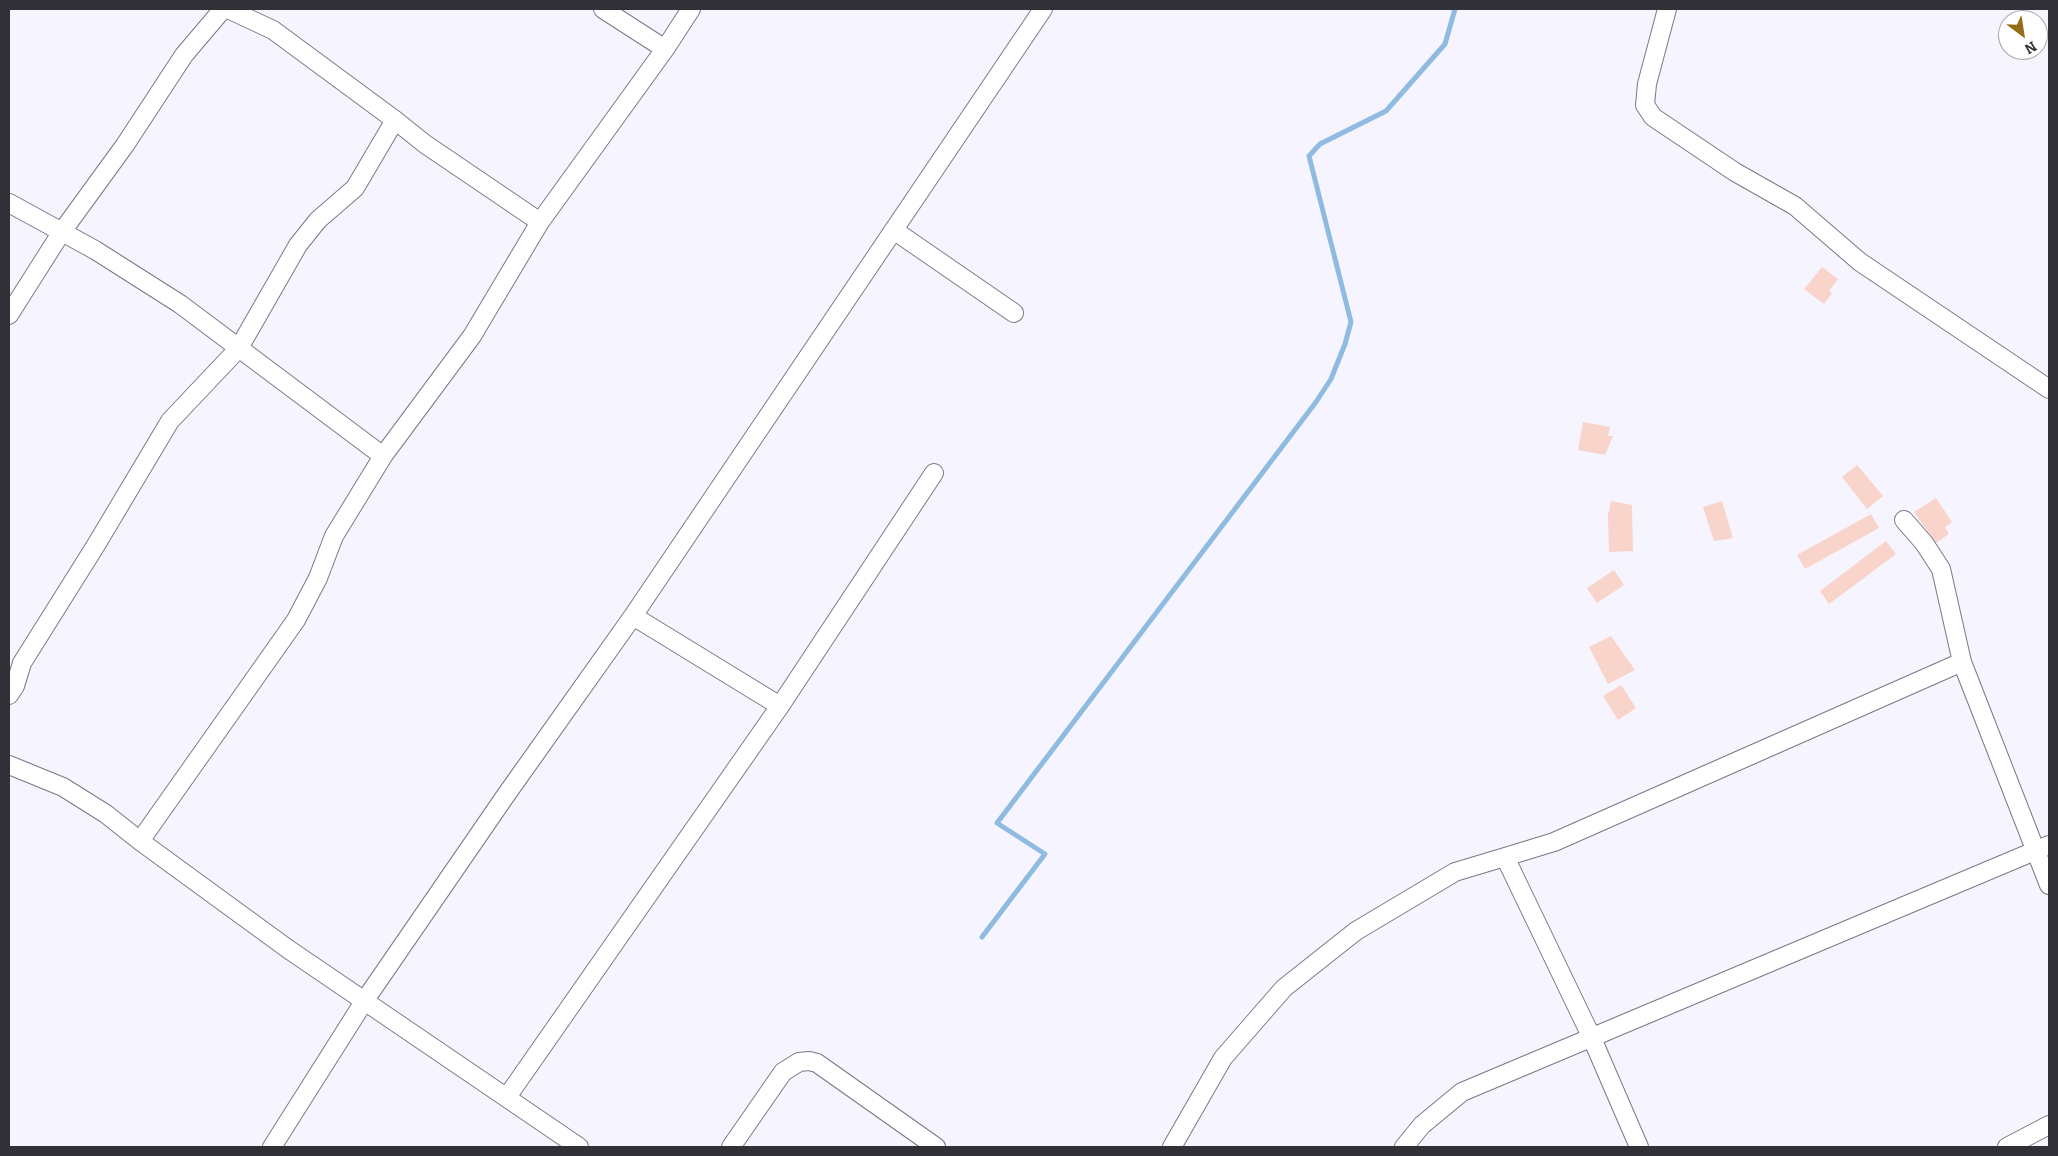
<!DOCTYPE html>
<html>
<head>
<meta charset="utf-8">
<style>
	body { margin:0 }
	#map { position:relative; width:2058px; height:1156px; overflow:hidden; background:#f6f4fe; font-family:Bitter,serif }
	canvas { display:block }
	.frame { position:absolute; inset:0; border:10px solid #313036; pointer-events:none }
	.north { position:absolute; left:1998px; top:10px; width:50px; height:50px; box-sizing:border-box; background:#fff; border:1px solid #adacaf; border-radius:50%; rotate:149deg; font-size:14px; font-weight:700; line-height:20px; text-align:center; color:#313036 }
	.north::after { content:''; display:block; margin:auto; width:18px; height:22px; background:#946d16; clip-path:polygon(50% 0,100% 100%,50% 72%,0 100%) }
</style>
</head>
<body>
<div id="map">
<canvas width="2058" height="1156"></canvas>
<div class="frame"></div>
<div class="north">N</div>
</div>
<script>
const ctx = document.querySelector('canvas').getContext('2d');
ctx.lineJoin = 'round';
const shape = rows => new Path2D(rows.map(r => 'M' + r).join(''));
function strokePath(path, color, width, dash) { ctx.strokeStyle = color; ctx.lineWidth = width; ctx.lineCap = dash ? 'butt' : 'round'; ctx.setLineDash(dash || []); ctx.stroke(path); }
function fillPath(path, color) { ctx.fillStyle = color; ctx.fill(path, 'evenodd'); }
strokePath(shape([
	[982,937,1045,854,997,823,1316,402,1331,379,1345,344,1351,322,1309,156,1320,144,1386,111,1445,44,1455,9]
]), '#90bbe1', 5);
fillPath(shape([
	[1822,267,1838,279,1829,291,1832,293,1824,304,1804,289],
	[1583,422,1610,427,1608,436,1613,436,1605,455,1578,450],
	[1857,465,1883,496,1867,509,1842,477],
	[1936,498,1952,522,1945,527,1949,534,1936,543,1914,512],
	[1611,501,1632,505,1633,551,1609,552,1608,515],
	[1722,501,1733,538,1714,541,1703,507],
	[1871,514,1879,528,1805,569,1797,555],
	[1886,541,1896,554,1829,604,1820,591],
	[1614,570,1624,585,1597,603,1587,588],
	[1611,636,1635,670,1608,684,1589,647],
	[1621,685,1636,708,1618,720,1603,696]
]), '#f8d4ca');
const street = shape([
	[228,9,273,30,395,120],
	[603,9,665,49],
	[1667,9,1647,84,1645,105,1653,117,1735,172,1795,206,1860,262,2049,389],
	[9,203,95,250,180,304,383,456],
	[895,231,1014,313],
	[9,315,61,233,125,145,184,55,223,9],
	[1904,520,1924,543,1941,569,1962,662,2049,885],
	[633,616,780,706],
	[9,695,15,686,22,663,96,545,170,421,239,348,298,245,318,220,355,188,395,120,425,144,540,222],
	[9,765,63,787,106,814,140,841,288,949,579,1147],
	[140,841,296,620,318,578,334,536,383,456,472,336,540,222,665,49,691,9],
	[507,1097,780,706,934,473],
	[272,1147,365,1000,506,795,633,616,1043,9],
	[731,1147,783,1072,799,1062,809,1061,817,1063,936,1147],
	[1172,1147,1223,1058,1284,988,1356,931,1455,872,1505,857],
	[1404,1147,1422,1125,1462,1092,2049,845],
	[1639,1147,1591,1036,1505,857,1554,842,1962,662],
	[2007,1147,2049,1125]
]);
strokePath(street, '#7b7887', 20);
strokePath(street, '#fff', 18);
</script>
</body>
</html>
